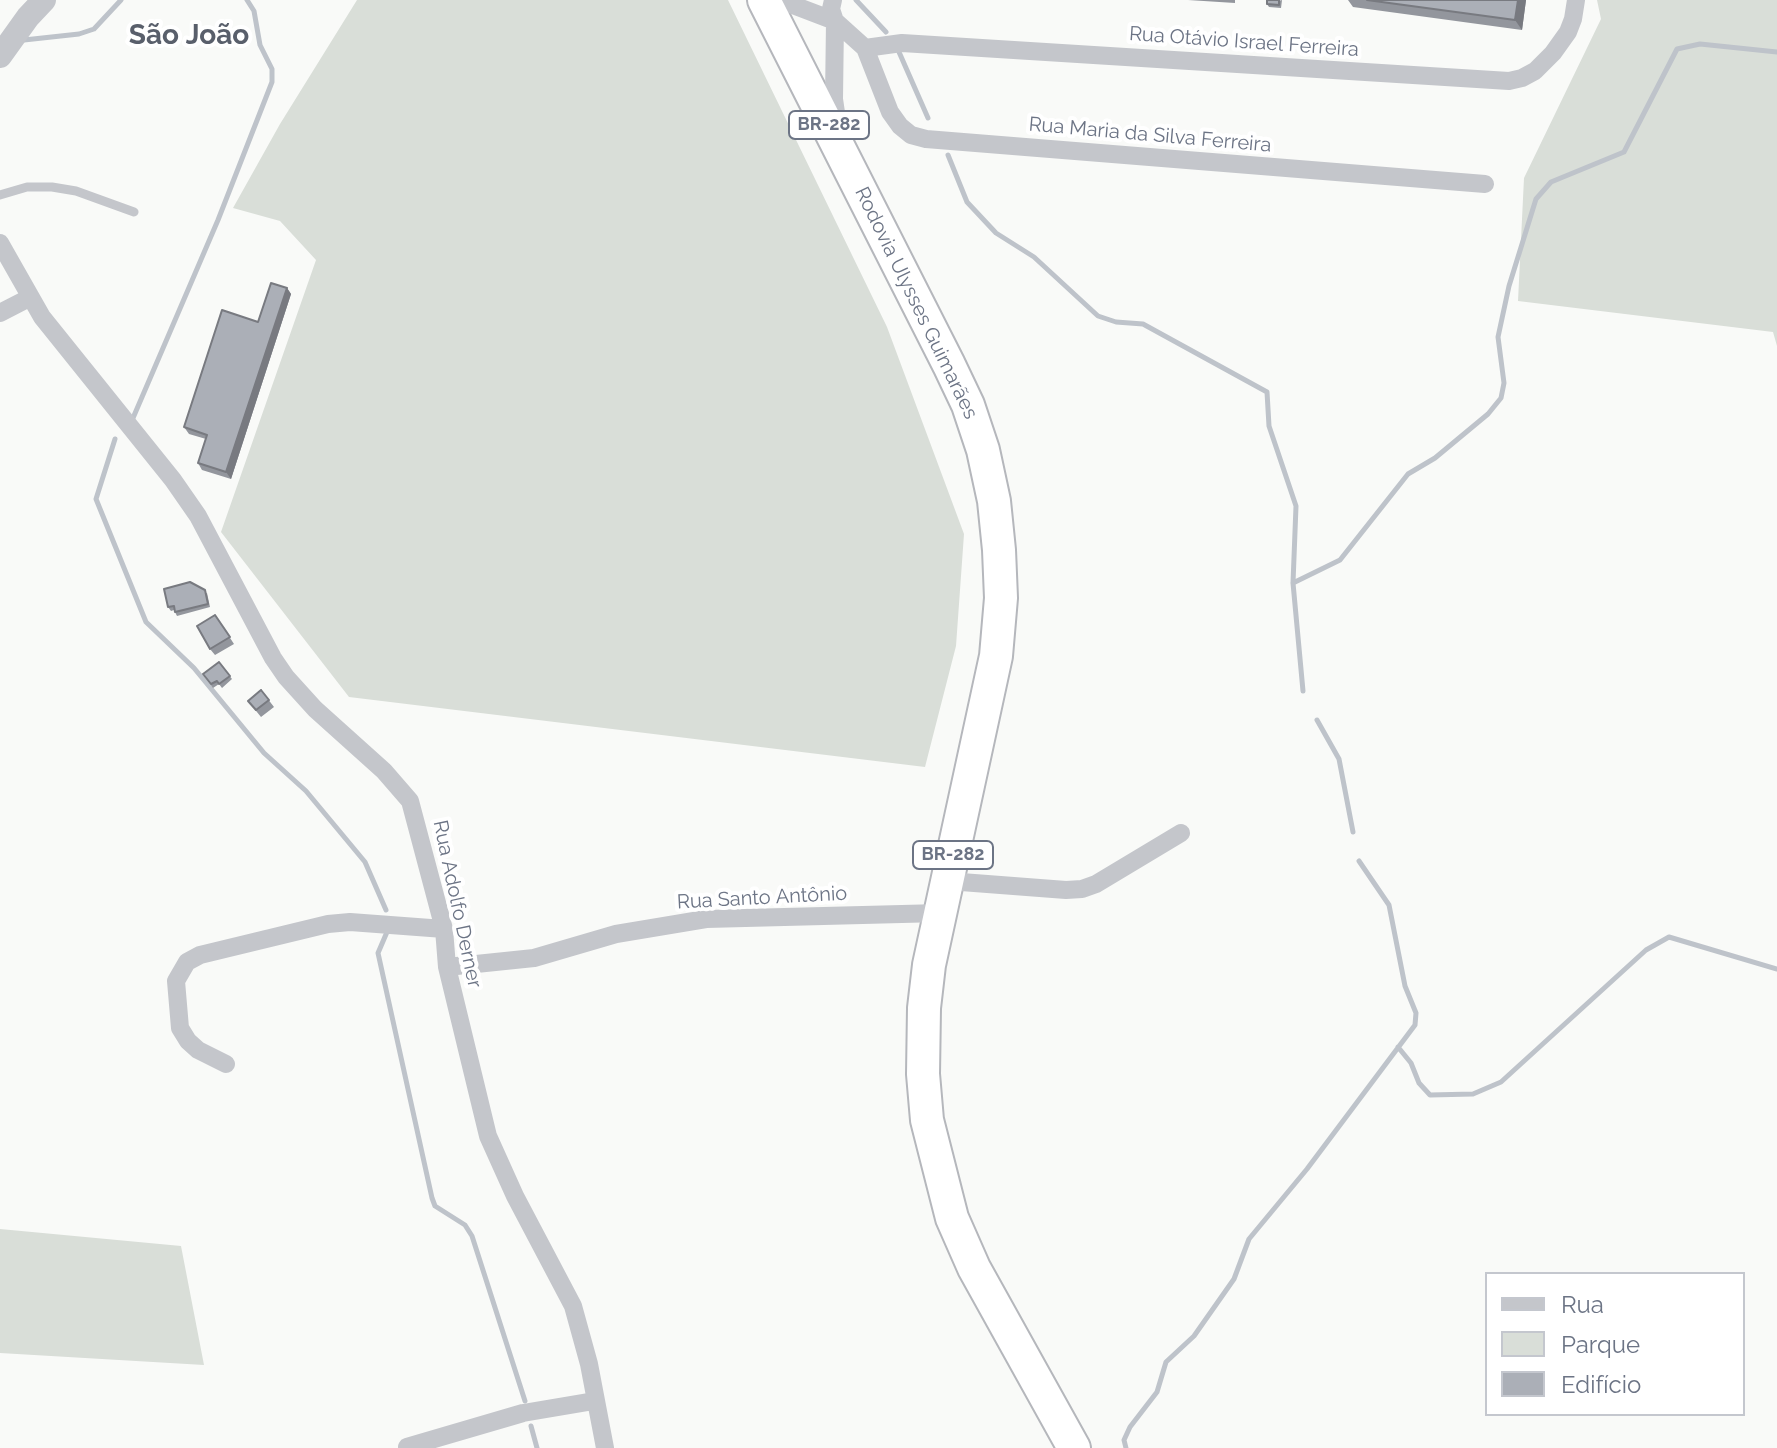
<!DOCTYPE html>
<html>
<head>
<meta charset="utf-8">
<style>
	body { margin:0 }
	#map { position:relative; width:1777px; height:1448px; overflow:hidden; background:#f9faf8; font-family:Raleway,sans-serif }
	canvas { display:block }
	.legend { position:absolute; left:1485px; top:1272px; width:260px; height:144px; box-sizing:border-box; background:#fff; border:2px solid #c4c7ce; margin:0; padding:10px 14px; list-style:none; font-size:24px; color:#6c7485 }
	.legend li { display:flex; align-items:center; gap:16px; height:40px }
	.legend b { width:40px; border:2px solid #c4c7ce }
</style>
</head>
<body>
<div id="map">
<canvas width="1777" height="1448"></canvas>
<ul class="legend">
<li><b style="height:10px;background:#c4c6cb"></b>Rua</li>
<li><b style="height:22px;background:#d9ded8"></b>Parque</li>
<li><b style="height:22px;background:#abafb7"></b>Edifício</li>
</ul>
</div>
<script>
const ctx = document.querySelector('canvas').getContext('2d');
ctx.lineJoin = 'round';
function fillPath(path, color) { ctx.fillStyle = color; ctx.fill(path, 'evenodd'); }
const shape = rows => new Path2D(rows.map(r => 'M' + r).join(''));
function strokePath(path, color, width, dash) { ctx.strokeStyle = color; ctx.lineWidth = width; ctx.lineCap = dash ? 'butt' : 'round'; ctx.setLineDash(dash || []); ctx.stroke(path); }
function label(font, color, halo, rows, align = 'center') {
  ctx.font = font + ' Raleway,sans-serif'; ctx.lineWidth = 8; ctx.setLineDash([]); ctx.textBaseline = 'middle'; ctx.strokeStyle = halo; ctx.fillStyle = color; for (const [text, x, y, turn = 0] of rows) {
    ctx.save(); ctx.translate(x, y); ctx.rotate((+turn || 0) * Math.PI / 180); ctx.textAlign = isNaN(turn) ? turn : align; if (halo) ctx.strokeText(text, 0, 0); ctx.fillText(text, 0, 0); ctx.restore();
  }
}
fillPath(shape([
	[357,0,728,0,887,327,964,534,956,646,925,767,349,697,221,532,316,260,280,221,233,208,280,124],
	[1597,0,1777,0,1777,346,1773,332,1518,301,1524,178,1601,19],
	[0,1229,181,1246,204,1365,0,1353]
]), '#d9ded8');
strokePath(shape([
	[856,0,886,32],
	[24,40,79,34,94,29,121,0],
	[899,52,928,118],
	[948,155,967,202,996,233,1034,257,1098,316,1116,322,1143,324,1267,392,1269,426,1296,506,1293,583,1303,691],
	[133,418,218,220,272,82,272,69,260,45,254,11,247,0],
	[115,439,96,499,146,622,194,668,264,753,306,791,365,862,386,910],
	[1293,583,1340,560,1408,474,1435,458,1488,414,1501,398,1504,383,1498,337,1509,286,1536,199,1551,182,1624,152,1677,49,1700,44,1777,52],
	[1317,720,1339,759,1353,832],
	[387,932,378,953,432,1198,435,1206,465,1225,472,1236,525,1401],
	[1398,1047,1411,1063,1419,1083,1430,1095,1473,1094,1501,1082,1646,950,1669,937,1777,969],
	[531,1426,537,1448],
	[1126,1448,1124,1440,1130,1427,1157,1392,1166,1362,1194,1336,1234,1279,1249,1239,1307,1169,1415,1025,1416,1013,1405,986,1389,905,1359,861]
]), '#bec3ca', 5);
const trunk = shape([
	[764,0,949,365,968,405,983,450,994,501,999,550,1001,598,996,656,929,965,924,1008,923,1074,927,1120,952,1218,974,1268,1074,1448]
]);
strokePath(trunk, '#b5b7bc', 36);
strokePath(shape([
	[0,195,27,187,52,187,76,191,134,212]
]), '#c4c6cb', 9);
strokePath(shape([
	[780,0,835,21,834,99,838,126],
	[833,0,831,9,835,21,865,48,890,112,900,126,911,135,926,139,1485,184],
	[865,48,902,43,1509,81,1522,78,1535,71,1553,53,1568,32,1573,19,1576,0],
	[0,243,42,317,173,480,198,516,273,658,286,677,315,709,384,771,410,801,444,929,447,967,488,1136,515,1196,573,1306,589,1364,605,1448],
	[0,313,29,298],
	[948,881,1066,890,1082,889,1096,884,1181,833],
	[447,967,534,958,616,934,706,919,941,913],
	[226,1064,198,1050,188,1041,180,1028,176,981,187,962,200,955,328,924,350,922,444,929],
	[407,1447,523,1413,594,1401]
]), '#c4c6cb', 18);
strokePath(shape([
	[0,56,28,17,44,0]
]), '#c4c6cb', 24);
strokePath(trunk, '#fff', 32);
fillPath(shape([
	[1188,0,1235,0,1235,3],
	[1282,0,1281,8,1269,7,1267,4],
	[1348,0,1526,0,1522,30,1353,7],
	[287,288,291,294,231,479,202,470,198,463,206,439,189,434,184,427,258,322],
	[207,593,210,607,177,616,174,610,171,611,168,607],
	[215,615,234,644,215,655,210,649],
	[219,662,232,679,222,688,219,684,213,688,203,674],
	[261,690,274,707,261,717,248,701]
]), '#93969d');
fillPath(shape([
	[1518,0,1526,0,1522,30,1515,20],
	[287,288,291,294,231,479,226,472]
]), '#787a80');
const building = shape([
	[1267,0,1279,0,1279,5,1267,4,1267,0],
	[1367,0,1518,0,1515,20,1367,0],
	[271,283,287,288,226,472,198,463,207,435,184,427,222,310,258,322,271,283],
	[190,582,205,590,208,604,175,612,174,606,168,607,164,589,190,582],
	[215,615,230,637,210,649,197,626,215,615],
	[219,662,230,676,219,684,217,681,211,684,203,674,219,662],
	[261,690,269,700,256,710,248,701,261,690]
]);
fillPath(building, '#abafb7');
strokePath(building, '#787a80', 2);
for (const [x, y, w] of [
	[829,125,80],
	[953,855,80]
]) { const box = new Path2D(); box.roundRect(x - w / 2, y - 14, w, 28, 6); ctx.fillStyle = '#fff'; ctx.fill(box); strokePath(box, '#6c7485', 2); }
label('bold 18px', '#6c7485', null, [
	["BR-282",829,125],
	["BR-282",953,855]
]);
label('20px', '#6c7485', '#fff', [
	["Rua Otávio Israel Ferreira",1244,42,4],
	["Rua Maria da Silva Ferreira",1150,135,5],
	["Rodovia Ulysses Guimarães",916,303,64],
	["Rua Santo Antônio",762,898,-3],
	["Rua Adolfo Derner",457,904,78]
]);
label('bold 28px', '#595f6b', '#fff', [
	["São João",189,36]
]);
</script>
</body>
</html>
